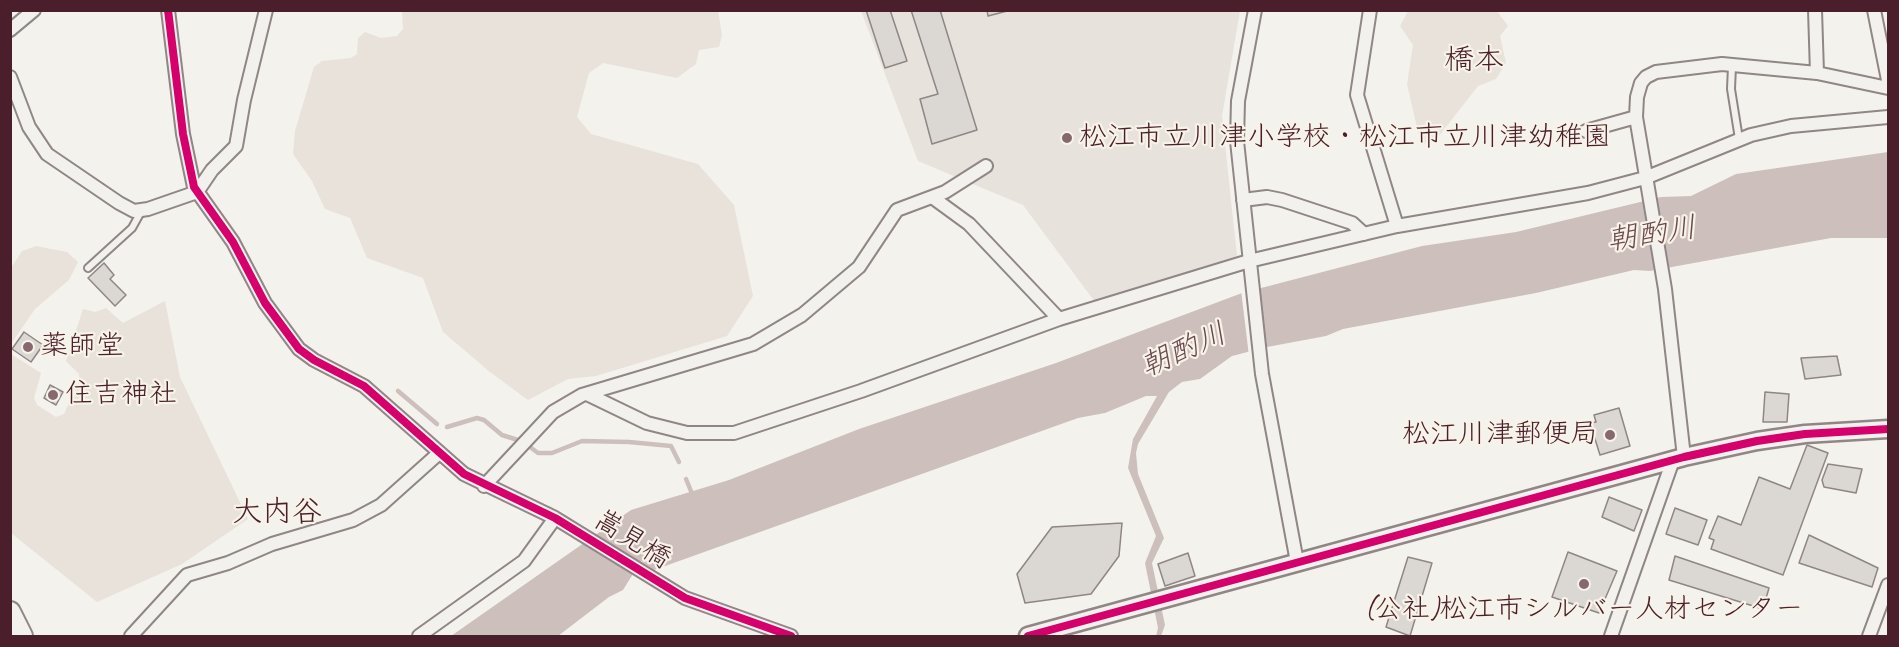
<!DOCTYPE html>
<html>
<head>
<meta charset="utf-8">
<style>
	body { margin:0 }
	#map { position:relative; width:1899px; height:647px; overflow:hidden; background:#f4f2ec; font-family:Caveat,sans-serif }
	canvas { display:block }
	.frame { position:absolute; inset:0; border:12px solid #4a1f2b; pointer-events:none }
</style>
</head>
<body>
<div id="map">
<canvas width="1899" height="647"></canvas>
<div class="frame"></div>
</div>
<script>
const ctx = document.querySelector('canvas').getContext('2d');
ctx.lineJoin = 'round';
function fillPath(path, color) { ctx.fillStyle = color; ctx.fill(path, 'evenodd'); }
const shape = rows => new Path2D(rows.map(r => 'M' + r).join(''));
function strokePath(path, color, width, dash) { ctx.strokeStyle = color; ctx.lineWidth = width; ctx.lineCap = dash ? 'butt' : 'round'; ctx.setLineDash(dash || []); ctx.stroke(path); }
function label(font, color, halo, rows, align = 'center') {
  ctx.font = font + ' Caveat,"Klee One",sans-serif'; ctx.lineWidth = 4.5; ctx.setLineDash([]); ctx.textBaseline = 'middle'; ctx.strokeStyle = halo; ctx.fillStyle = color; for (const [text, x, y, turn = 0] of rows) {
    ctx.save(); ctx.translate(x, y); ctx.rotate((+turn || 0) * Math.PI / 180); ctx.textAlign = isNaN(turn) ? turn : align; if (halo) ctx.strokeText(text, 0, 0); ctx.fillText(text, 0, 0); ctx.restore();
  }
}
fillPath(shape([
	[861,11,1240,11,1222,116,1237,256,1098,306,1023,205,918,161]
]), '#e7e2db');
fillPath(shape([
	[402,11,718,11,722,35,719,47,699,50,696,64,677,78,603,63,589,73,577,117,591,134,698,164,734,205,753,296,727,336,596,376,568,379,528,400,490,372,443,332,423,278,367,258,350,218,325,209,312,181,293,154,295,131,314,67,322,61,351,58,357,54,358,38,365,32,381,38,397,36,403,29],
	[1497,11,1508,26,1500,36,1506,63,1496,79,1478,86,1439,136,1421,145,1407,84,1413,45,1400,26,1408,11],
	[36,246,67,252,78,262,69,280,35,309,11,344,11,268,22,251],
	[165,301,180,377,248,519,182,564,97,602,11,533,11,354,41,373,34,398,37,405,56,417,64,414,79,381,79,374,66,361,83,309,95,312,106,308,123,323]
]), '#e8e2da');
fillPath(shape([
	[1888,152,1888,238,1831,238,1650,271,1634,270,1536,293,1343,329,1326,336,1267,347,1232,356,1200,379,1182,382,1169,392,1138,444,1136,453,1138,474,1164,538,1152,563,1165,625,1161,636,1156,636,1158,628,1145,563,1156,536,1128,468,1133,439,1157,396,1146,396,1105,413,1078,418,654,570,641,561,623,590,609,597,558,636,451,636,631,510,729,480,859,429,1056,363,1242,293,1422,246,1516,232,1661,197,1691,196,1736,174]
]), '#cdc0bc');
fillPath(shape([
	[1259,285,1266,350,1249,356,1241,290]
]), '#f4f2ec');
strokePath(shape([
	[398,391,437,424],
	[447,427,477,418,484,420,502,435,521,441],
	[530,447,538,453,552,453,582,441,629,442,671,446,679,462],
	[686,479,693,496]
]), '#cdc0bc', 4.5);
const building = shape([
	[866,10,890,10,907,61,885,68,866,10],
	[911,10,940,10,977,130,932,144,920,99,938,94,911,10],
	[987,10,1011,10,988,16,987,10],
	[104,263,114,275,110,279,126,295,115,306,88,278,104,263],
	[24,332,43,345,31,362,12,349,24,332],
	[1837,356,1841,375,1805,379,1801,358,1837,356],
	[50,385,63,392,56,405,44,398,50,385],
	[1765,392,1789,394,1787,422,1763,422,1765,392],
	[1619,408,1630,446,1600,455,1590,423,1596,422,1594,415,1619,408],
	[1807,445,1828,453,1783,575,1711,549,1714,540,1709,538,1718,516,1741,525,1759,477,1790,489,1807,445],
	[1828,464,1862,469,1856,493,1824,487,1822,480,1828,464],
	[1609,497,1642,510,1634,531,1602,517,1609,497],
	[1675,508,1707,520,1698,545,1666,534,1675,508],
	[1122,523,1119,556,1091,594,1025,603,1017,574,1052,527,1122,523],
	[1809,535,1878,568,1872,587,1799,563,1809,535],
	[1568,552,1617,571,1599,613,1552,597,1568,552],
	[1188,553,1195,576,1165,586,1158,564,1188,553],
	[1675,556,1769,588,1763,609,1669,580,1675,556],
	[1408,557,1432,563,1410,636,1386,627,1408,557]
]);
fillPath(building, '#dbd7d3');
strokePath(building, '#8f8685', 1.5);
const lane = shape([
	[1732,66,1731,89,1739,139],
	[88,268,132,228,142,210]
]);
const street = shape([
	[168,10,183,134,194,187,233,242,265,303,299,349,314,360,364,386,464,474,555,518,685,598,791,636],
	[1255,10,1238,101,1237,141,1262,374,1297,562],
	[1370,10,1357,95,1397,226],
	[1815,10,1817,73],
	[1874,10,1888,80],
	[10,30,34,10],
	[10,77,29,127,47,154,119,203,134,211,148,209,197,192,212,170,236,146,244,100,266,10],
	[1586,131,1636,117],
	[1243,200,1267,197,1282,200,1352,223,1364,234],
	[1059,319,1249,261,1397,226,1588,193,1645,178,1751,135,1791,126,1888,117],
	[587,394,647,423,687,433,734,433,861,391,1059,319,969,224,932,197],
	[1684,457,1665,289,1636,117,1637,97,1641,83,1646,77,1656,72,1722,64,1817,73,1888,88],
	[484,486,553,412,582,395,753,344,802,315,859,267,897,210,945,192,986,166],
	[131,636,187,575,228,563,272,544,353,520,381,505,438,454],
	[419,636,524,561,555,518],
	[1611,636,1673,460],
	[1869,636,1888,585]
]);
const secondary = shape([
	[1028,636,1684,457,1757,441,1805,434,1888,429]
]);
const primary = shape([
	[10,612,22,636]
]);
strokePath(lane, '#8f8685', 10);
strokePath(street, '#8f8685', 16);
strokePath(secondary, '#8f8685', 21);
strokePath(primary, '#8f8685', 24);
strokePath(lane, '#f2f1ed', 6);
strokePath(street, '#f2f1ed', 12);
strokePath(secondary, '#f2f1ed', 16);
strokePath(primary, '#f2f1ed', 20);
strokePath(shape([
	[168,10,183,134,194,187,233,242,265,303,299,349,314,360,364,386,464,474,555,518,685,598,791,636],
	[1028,636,1684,457,1757,441,1805,434,1888,429]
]), '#d6006c', 8);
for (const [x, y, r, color] of [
	[1067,138,6,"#86696f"],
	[28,347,6,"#86696f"],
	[53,395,6,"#86696f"],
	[1610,435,6,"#86696f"],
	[1584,584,6,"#86696f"]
]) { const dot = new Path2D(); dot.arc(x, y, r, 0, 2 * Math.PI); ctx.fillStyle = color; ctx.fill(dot); strokePath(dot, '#f7f3e8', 2); }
label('28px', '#4a1f2b', '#f7f3e8', [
	["松江市立川津小学校・松江市立川津幼稚園",1079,138],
	["薬師堂",40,347],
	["住吉神社",65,395],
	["松江川津郵便局",1598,435,"right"],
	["(公社)松江市シルバー人材センター",1584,610,"center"]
], 'left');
label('28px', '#4a1f2b', '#f7f3e8', [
	["嵩見橋",632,540,32]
]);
label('30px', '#4a1f2b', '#f7f3e8', [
	["橋本",1474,61],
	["大内谷",277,513]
]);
label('italic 30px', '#6c4950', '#f7f3e8', [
	["朝酌川",1652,235,-9],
	["朝酌川",1184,351,-24]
]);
</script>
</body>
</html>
